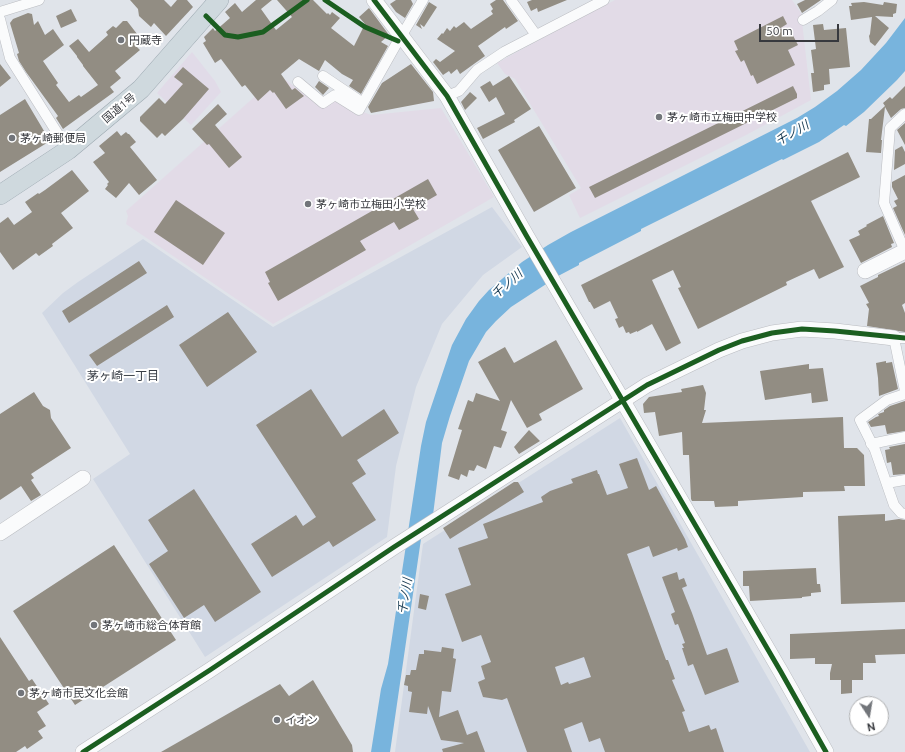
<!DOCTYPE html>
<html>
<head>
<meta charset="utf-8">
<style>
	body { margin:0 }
	#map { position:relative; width:905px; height:752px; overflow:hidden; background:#e0e4ea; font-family:Ubuntu,sans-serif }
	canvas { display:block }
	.north { position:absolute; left:849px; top:696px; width:40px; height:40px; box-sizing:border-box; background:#fff; border:1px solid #afb0b2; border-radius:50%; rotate:168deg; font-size:11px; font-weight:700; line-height:16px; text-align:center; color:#37393e }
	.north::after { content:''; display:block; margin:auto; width:14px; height:18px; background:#72757a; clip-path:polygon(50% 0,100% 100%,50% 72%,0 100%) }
	.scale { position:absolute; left:759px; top:24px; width:80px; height:18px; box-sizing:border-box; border:2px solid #37393e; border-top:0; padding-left:5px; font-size:12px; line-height:14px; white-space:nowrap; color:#37393e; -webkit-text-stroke:3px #fff; paint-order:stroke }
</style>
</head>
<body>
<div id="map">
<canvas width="905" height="752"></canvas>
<div class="north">N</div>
<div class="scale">50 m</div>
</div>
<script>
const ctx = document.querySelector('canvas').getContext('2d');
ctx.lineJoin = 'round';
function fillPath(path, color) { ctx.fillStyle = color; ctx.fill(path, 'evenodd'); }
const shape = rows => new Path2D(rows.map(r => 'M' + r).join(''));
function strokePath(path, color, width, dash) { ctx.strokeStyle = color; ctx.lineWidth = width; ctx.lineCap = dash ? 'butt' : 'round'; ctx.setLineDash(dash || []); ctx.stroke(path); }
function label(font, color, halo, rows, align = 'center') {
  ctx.font = font + ' Ubuntu,"Noto Sans JP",sans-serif'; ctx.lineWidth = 4; ctx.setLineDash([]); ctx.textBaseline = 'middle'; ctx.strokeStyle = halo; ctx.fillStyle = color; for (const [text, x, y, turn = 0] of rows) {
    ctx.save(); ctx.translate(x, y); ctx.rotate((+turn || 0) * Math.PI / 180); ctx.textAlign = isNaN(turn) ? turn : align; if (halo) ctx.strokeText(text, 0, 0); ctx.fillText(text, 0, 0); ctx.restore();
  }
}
fillPath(shape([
	[192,52,215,81,221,92,191,125,157,93]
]), '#e1dbe8');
fillPath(shape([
	[492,207,522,247,483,275,442,324,416,387,396,466,387,537,205,657,93,479,130,454,42,313,63,293,78,282,143,239,273,327],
	[620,418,810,752,395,752,423,544]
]), '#d1d8e4');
fillPath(shape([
	[615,0,792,0,801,13,811,100,748,134,580,218,569,195,581,188,515,79,505,74,497,63,548,35],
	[279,75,323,108,332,101,336,100,358,116,361,111,371,115,441,108,494,197,273,324,126,224,128,216,126,211]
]), '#e2dbe7');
fillPath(shape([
	[905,18,905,71,897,80,864,112,846,126,844,125,819,142,783,160,782,159,641,229,641,231,579,263,579,265,560,275,511,307,496,321,486,332,469,361,450,416,442,443,431,531,421,539,390,752,371,752,381,689,388,664,421,446,426,422,452,345,466,319,479,301,489,290,522,262,548,245,571,232,797,118,815,107,837,91,861,70,886,43]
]), '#78b4dd');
fillPath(shape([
	[130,0,164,0,171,7,177,0,187,0,193,7,166,36,154,23,151,27,139,16,138,9],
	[256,0,272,0,261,9,276,30,292,17,277,0,313,0,327,14,328,13,330,15,332,12,340,18,331,28,354,46,365,24,359,17,369,8,389,35,381,42,388,46,361,94,349,86,353,80,342,74,325,60,319,71,299,59,281,74,292,90,295,88,304,96,286,109,274,92,273,93,270,90,258,101,245,85,242,87,221,59,215,63,203,43,206,41,204,37,213,28,215,31,230,18,225,12,235,3,242,12],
	[396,0,411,0,413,4,405,18,396,12,390,4],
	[496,0,503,0,518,21,506,29,505,27,478,46,485,56,460,74,457,69,451,74,449,71,443,75,433,62,436,59,440,62,455,51,437,39,442,33,443,34,447,28,450,31,454,26,456,28,464,22,471,29,493,14,491,11,493,9,490,4],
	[532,0,567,0,538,12,537,8,531,11,527,2],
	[805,0,821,0,802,13,797,4],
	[429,2,437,7,424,27,420,24,422,29,416,25],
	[864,2,883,5,884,2,897,4,896,13,893,14,893,17,875,16,889,28,875,46,870,42,869,36,870,34,872,17,851,20,849,6,852,6,851,3],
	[71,9,77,21,61,28,56,16],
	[28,13,32,14,34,25,38,21,45,35,53,29,64,45,43,61,58,83,56,85,69,102,79,95,81,97,98,85,83,66,83,65,77,57,77,56,69,46,78,39,89,52,108,35,106,32,113,26,116,28,123,21,127,21,141,39,135,45,140,50,115,71,121,78,110,87,114,92,63,129,56,118,58,116,26,72,19,61,17,54,19,53,10,23,13,19],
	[783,16,787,24,779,29,789,28,798,45,788,50,795,65,757,84,753,75,751,76,744,60,741,62,735,51,738,50,734,41],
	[823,24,824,30,846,28,850,67,829,69,830,84,824,85,824,90,813,92,811,73,814,73,811,50,816,49,813,25],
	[0,64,11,78,0,87],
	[411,64,433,92,434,101,371,113,368,107,382,83],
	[183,67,209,89,183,119,165,136,162,133,157,138,140,121,140,117,159,98,165,104,183,84,174,77],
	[509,76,531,109,514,120,515,122,483,139,477,128,505,114,496,97,489,102,480,87,490,81,493,86],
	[319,81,329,88,323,95,315,87],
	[793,86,797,94,797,98,595,198,589,187],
	[905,86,905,108,901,109,891,118,885,107,881,140,882,140,881,153,866,152,869,119,871,119,885,106,883,103,890,97,892,99],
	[470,92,477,98,465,110,461,102],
	[25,99,50,141,0,172,0,115],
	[218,104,227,114,215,125,242,157,229,168,209,144,207,145,192,129],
	[905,123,905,145,897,130],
	[539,126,576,188,534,212,498,150],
	[117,131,121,136,126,132,128,134,129,134,136,142,130,147,157,180,139,195,129,183,116,198,105,189,108,185,107,184,109,182,93,162,105,153,99,146],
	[902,146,905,152,905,164,894,170,895,150],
	[848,152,860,177,811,201,844,267,819,279,814,269,786,282,787,285,698,329,678,288,681,287,673,270,652,280,681,343,666,351,652,324,637,332,637,331,630,334,629,332,626,333,623,326,619,328,615,319,618,318,610,301,594,309,590,302,589,302,581,285],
	[72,170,89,191,61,213,73,228,52,244,53,246,39,256,36,253,13,270,0,252,0,223,8,217,14,225,32,212,25,202,38,193,39,194,45,190],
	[905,175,905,235,893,208,897,206,894,201,898,199,892,187,892,182],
	[428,179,437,195,413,209,419,219,399,230,394,222,360,241,366,250,278,301,268,283,270,282,265,272],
	[176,200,225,233,203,265,154,232],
	[883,216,894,243,891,244,892,247,861,263,849,240,860,235,858,231,867,226,866,225],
	[139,261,147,273,69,323,62,311],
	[905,262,905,303,902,305,905,313,905,332,867,326,869,309,866,304,869,303,860,286,878,277,878,275],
	[167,305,174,317,97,366,89,355],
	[228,312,257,352,207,387,179,345],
	[556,340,583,389,539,414,542,420,527,428,511,400,501,430,507,432,501,448,494,446,486,469,477,465,474,471,469,470,467,477,461,474,459,480,448,476,462,430,458,429,468,400,473,402,476,393,500,401,478,362,505,347,514,363],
	[886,361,886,363,892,362,898,389,879,396,878,378,876,363],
	[809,364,809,369,823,368,828,401,812,403,811,393,765,400,760,371],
	[703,385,706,393,704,410,706,410,702,423,843,417,844,448,857,448,864,455,865,486,844,486,845,491,803,492,803,497,738,501,738,506,715,507,714,501,692,501,691,499,689,455,683,455,682,432,659,436,655,412,644,413,643,404,649,397,682,392,681,389],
	[311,389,342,437,384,409,399,433,357,460,366,474,352,483,376,520,333,547,329,541,272,577,251,544,296,515,303,526,316,517,256,425],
	[34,392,43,406,50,410,51,418,71,448,31,474,34,478,31,480,41,495,31,501,21,486,0,500,0,414],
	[905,401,905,431,887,434,885,425,871,427,868,422,876,417,879,416,878,414,884,412,884,410,890,406],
	[529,430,540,441,519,454,514,447],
	[905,444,905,474,893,475,891,462,887,463,885,450,890,449,889,447],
	[637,458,649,490,656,486,685,539,688,547,678,551,677,548,653,557,649,546,627,554,666,660,668,660,675,679,672,680,685,711,682,712,689,732,709,725,711,730,716,728,724,752,605,752,600,738,589,742,582,722,564,729,572,752,527,752,507,698,502,700,483,697,478,682,485,679,481,666,491,662,481,635,462,642,445,594,471,585,458,548,488,538,483,524,543,502,541,497,550,491,573,483,571,479,597,470,598,474,599,474,607,495,628,488,619,464],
	[584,657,591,677,569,684,568,682,561,685,555,667],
	[514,482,518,482,524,492,450,539,443,528],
	[194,489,261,592,215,622,204,605,184,618,149,564,168,551,148,520],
	[885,514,885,521,899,519,905,520,905,602,841,604,838,516],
	[114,545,176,640,75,705,13,611],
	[816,568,817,584,820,584,821,592,811,593,811,596,802,597,802,598,750,601,749,586,743,586,743,571],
	[677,572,679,580,684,578,687,586,682,588,692,613,707,655,727,648,739,682,705,695,693,664,688,666,682,648,684,648,682,644,685,643,678,624,675,625,671,614,675,612,662,577],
	[420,594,429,596,426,610,418,608],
	[905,629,905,654,875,655,876,663,863,663,863,680,852,680,852,693,841,694,841,680,830,680,830,673,832,664,815,664,815,658,790,659,790,634],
	[0,637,29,681,32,679,49,704,37,712,46,726,38,731,43,738,27,749,25,746,16,752,0,752],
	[442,647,454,649,453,658,456,659,451,692,442,691,439,717,458,710,467,735,477,731,485,752,443,752,442,749,464,743,441,740,428,706,427,714,409,712,412,692,408,691,408,686,404,685,406,675,410,675,411,670,416,670,419,654,424,654,424,650,441,652],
	[313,680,352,745,353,752,161,752,280,684,289,696]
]), '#928d83');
const street = shape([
	[511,0,536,35],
	[0,12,39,0],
	[0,19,10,58,68,150],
	[803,20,818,11,832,0],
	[402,35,423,0],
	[323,76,363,103],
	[298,82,323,103,335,95,359,110,398,41,405,40],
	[447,96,459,91,477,70,504,52,604,0],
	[905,114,890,128,884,203,905,251],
	[905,338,894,338,905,391],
	[905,394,887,400,860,420,875,450,894,505,901,513,905,514],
	[871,444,905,437],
	[887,483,905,480]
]);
const secondary = shape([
	[374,0,447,96,526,235,781,672,826,752],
	[865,271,905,251],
	[0,533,83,478],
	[83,752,210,670,394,547,647,385,719,350,742,341,772,333,802,329,835,331,894,338]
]);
const highway = shape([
	[0,195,68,150,141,89,219,0]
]);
strokePath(street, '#babcc1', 11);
strokePath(secondary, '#babcc1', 16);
strokePath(highway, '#9da9b1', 20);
strokePath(street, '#fafbfc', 10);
strokePath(secondary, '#fafbfc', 15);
strokePath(highway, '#cfd9de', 19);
strokePath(shape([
	[325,0,365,27,398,41],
	[374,0,447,96,526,235,781,672,826,752],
	[206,16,225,35,238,37,263,32,307,0],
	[83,752,210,670,394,547,647,385,719,350,742,341,772,333,802,329,835,331,905,338]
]), '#1b5e20', 5);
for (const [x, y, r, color] of [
	[121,40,4,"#72757a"],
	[659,117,4,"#72757a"],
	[12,138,4,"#72757a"],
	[308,204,4,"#72757a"],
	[94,625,4,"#72757a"],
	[21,693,4,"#72757a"],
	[277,720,4,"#72757a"]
]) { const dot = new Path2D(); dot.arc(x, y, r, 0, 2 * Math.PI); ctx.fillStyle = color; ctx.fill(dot); strokePath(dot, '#fff', 1.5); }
label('11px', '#37393e', '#fff', [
	["円蔵寺",129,40],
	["茅ヶ崎市立梅田中学校",667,117],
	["茅ヶ崎郵便局",20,138],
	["茅ヶ崎市立梅田小学校",316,204],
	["茅ヶ崎市総合体育館",102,625],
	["茅ヶ崎市民文化会館",29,693],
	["イオン",285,720]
], 'left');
label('11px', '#37393e', '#fff', [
	["国道1号",119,108,-40]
]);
label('italic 12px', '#153850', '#fff', [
	["千ノ川",792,133,-30],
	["千ノ川",507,284,-42],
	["千ノ川",405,596,-81]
]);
label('12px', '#383e46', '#fff', [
	["茅ヶ崎一丁目",123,376]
]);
</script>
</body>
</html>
